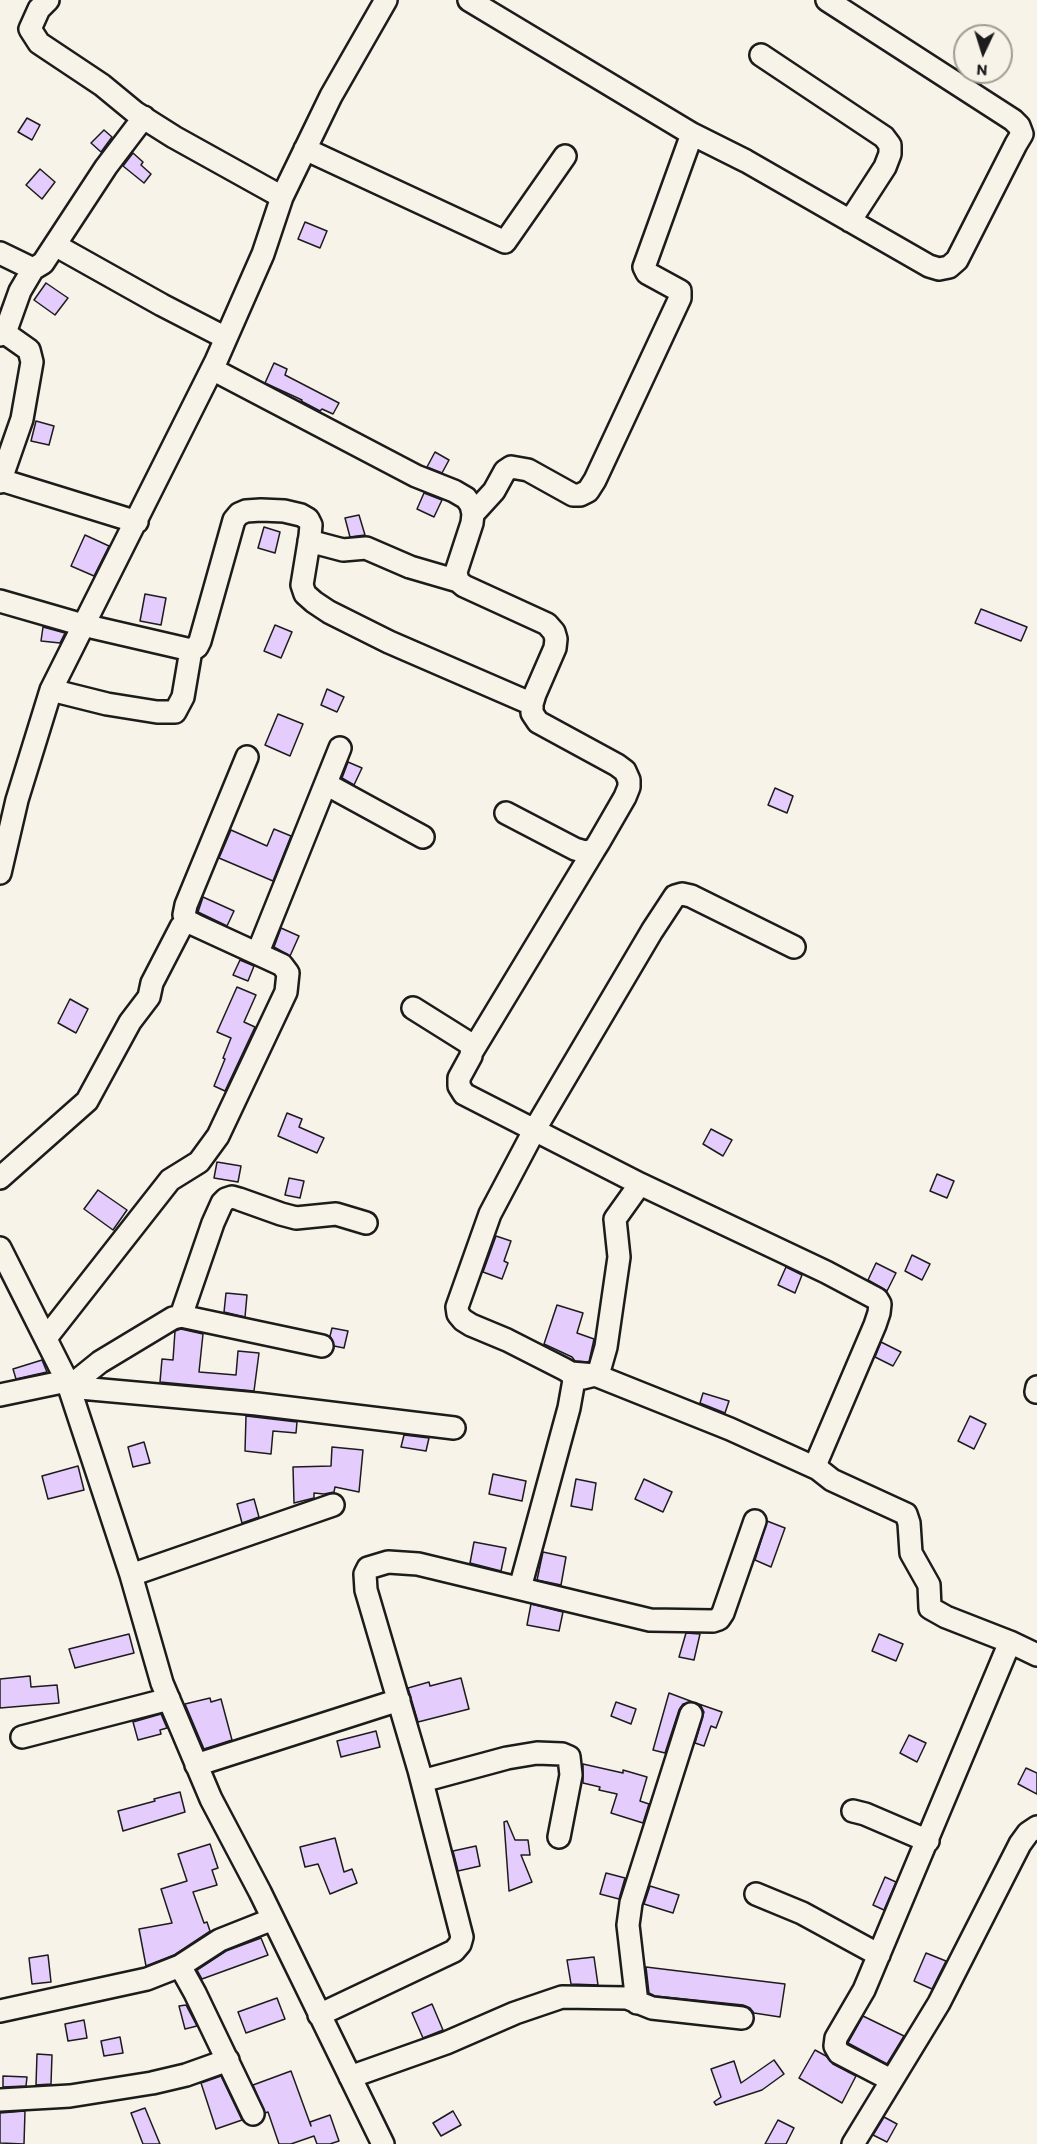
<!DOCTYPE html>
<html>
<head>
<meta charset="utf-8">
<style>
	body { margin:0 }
	#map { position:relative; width:1037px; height:2144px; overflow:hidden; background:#f7f3e8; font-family:Itim,sans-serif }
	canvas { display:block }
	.north { position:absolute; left:953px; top:24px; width:60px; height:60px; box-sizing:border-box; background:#f7f3e8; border:2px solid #9f9d96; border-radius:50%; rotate:184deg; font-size:16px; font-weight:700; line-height:24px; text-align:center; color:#1c1c1c }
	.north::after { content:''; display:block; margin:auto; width:21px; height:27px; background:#1c1c1c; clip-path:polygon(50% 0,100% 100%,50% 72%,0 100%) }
</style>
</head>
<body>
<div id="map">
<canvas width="1037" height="2144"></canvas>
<div class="north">N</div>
</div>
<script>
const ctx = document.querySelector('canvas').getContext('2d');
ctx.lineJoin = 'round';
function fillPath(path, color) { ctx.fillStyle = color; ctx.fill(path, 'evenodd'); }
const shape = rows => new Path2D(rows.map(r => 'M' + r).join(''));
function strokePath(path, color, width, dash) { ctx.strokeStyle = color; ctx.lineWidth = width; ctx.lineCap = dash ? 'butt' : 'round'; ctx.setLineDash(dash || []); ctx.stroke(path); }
const building = shape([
	[27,118,40,125,32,140,18,132,27,118],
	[104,130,112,137,101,152,91,143,104,130],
	[133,153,143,162,141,165,151,174,144,183,123,166,133,153],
	[40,169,55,182,42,199,26,185,40,169],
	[305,222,327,231,320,248,298,239,305,222],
	[46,283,68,298,55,315,34,300,46,283],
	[274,363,287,369,285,375,339,403,333,414,322,409,320,411,301,401,302,400,265,383,274,363],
	[36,421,54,426,49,445,31,441,36,421],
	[435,452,449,460,442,473,427,467,435,452],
	[424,493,442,500,434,517,417,509,424,493],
	[359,515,365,535,350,537,345,518,359,515],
	[264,527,280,532,275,553,258,548,264,527],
	[85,535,109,546,94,576,71,566,85,535],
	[145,594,166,598,161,625,140,621,145,594],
	[981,609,1027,627,1021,641,975,623,981,609],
	[275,625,292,632,281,658,264,651,275,625],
	[43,627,65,633,60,643,41,641,43,627],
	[327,689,344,697,337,712,321,705,327,689],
	[278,714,303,724,290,756,265,745,278,714],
	[348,762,362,768,354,785,342,778,348,762],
	[775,788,793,796,787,813,768,805,775,788],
	[274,829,291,836,273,881,219,858,231,830,267,846,274,829],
	[203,897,234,911,227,926,198,912,203,897],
	[281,928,299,936,290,956,274,947,281,928],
	[240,960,254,966,248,981,233,975,240,960],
	[237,987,256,995,244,1022,255,1027,225,1091,214,1086,225,1059,223,1058,231,1038,217,1032,237,987],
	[70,999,88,1009,76,1033,58,1023,70,999],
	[287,1113,302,1119,299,1127,324,1138,317,1153,278,1136,287,1113],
	[711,1129,732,1140,723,1156,703,1144,711,1129],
	[217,1162,241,1166,238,1182,214,1178,217,1162],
	[937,1174,954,1181,947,1198,930,1191,937,1174],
	[289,1178,304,1181,300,1198,285,1195,289,1178],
	[98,1190,127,1210,113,1230,84,1209,98,1190],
	[496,1236,511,1241,504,1261,508,1263,502,1279,483,1272,496,1236],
	[912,1255,930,1264,922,1280,905,1271,912,1255],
	[876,1263,896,1273,887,1291,868,1280,876,1263],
	[786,1267,802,1275,795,1293,778,1285,786,1267],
	[226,1293,247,1295,245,1317,224,1312,226,1293],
	[557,1305,583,1313,577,1333,594,1339,589,1362,575,1361,572,1357,544,1344,557,1305],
	[332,1328,348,1331,344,1348,334,1346,330,1336,332,1328],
	[181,1329,203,1334,199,1372,236,1375,238,1351,259,1353,254,1391,160,1382,162,1359,173,1360,175,1331,181,1329],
	[881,1342,901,1352,893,1366,875,1357,881,1342],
	[42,1360,47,1372,16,1379,13,1369,42,1360],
	[703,1393,729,1401,725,1413,700,1403,703,1393],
	[246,1416,297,1422,296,1433,273,1431,271,1454,245,1451,246,1416],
	[970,1416,986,1424,974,1449,958,1441,970,1416],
	[404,1435,429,1438,426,1451,401,1447,404,1435],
	[144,1442,150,1463,133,1467,128,1447,144,1442],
	[332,1447,363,1450,359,1492,335,1487,334,1492,324,1494,314,1493,314,1498,294,1503,293,1467,331,1466,332,1447],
	[78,1466,84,1490,48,1499,42,1476,78,1466],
	[493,1474,526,1481,522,1501,489,1494,493,1474],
	[576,1479,596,1483,592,1510,571,1506,576,1479],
	[644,1479,672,1492,663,1512,635,1499,644,1479],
	[254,1499,259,1517,242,1523,237,1504,254,1499],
	[767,1521,785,1528,771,1567,755,1560,767,1521],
	[474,1542,506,1548,501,1571,470,1563,474,1542],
	[543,1552,566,1557,561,1585,537,1580,543,1552],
	[531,1604,563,1612,559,1631,527,1625,531,1604],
	[686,1633,700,1634,694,1660,679,1657,686,1633],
	[129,1634,134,1653,75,1668,69,1649,129,1634],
	[879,1634,903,1644,896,1661,872,1651,879,1634],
	[30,1676,31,1687,57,1685,59,1703,0,1708,0,1679,30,1676],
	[461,1678,469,1709,418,1722,408,1688,429,1682,430,1686,461,1678],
	[669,1693,693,1702,683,1704,679,1710,665,1753,653,1750,669,1693],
	[210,1698,211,1702,221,1699,232,1740,204,1749,185,1704,210,1698],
	[616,1702,636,1709,631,1724,611,1716,616,1702],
	[696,1703,722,1712,716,1728,711,1726,704,1746,695,1743,704,1712,701,1706,696,1703],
	[161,1714,167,1728,160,1730,161,1734,138,1740,133,1722,161,1714],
	[376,1731,380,1747,341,1757,337,1741,376,1731],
	[909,1735,926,1743,917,1762,900,1753,909,1735],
	[583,1764,623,1773,623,1770,647,1777,640,1801,649,1804,643,1823,611,1813,617,1794,599,1790,600,1787,583,1783,583,1764],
	[1026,1768,1037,1773,1037,1794,1018,1784,1026,1768],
	[180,1792,185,1812,123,1831,118,1811,155,1801,154,1799,180,1792],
	[507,1821,515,1840,528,1840,530,1855,521,1855,532,1882,509,1891,504,1822,507,1821],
	[335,1838,344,1872,352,1869,357,1883,330,1894,318,1864,305,1867,300,1847,335,1838],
	[210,1844,218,1868,212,1870,217,1885,193,1892,204,1923,207,1922,210,1931,174,1955,146,1966,139,1929,172,1923,161,1889,187,1881,178,1854,210,1844],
	[476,1846,480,1866,458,1871,453,1851,476,1846],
	[606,1873,625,1878,619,1899,600,1894,606,1873],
	[885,1877,896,1882,884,1910,873,1905,885,1877],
	[650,1886,679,1895,673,1913,644,1904,650,1886],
	[261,1938,268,1955,202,1979,197,1970,226,1951,261,1938],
	[926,1953,946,1961,932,1989,914,1981,926,1953],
	[48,1955,51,1982,32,1984,29,1958,48,1955],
	[594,1957,598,1985,571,1984,567,1960,594,1957],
	[646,1967,785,1984,780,2017,754,2013,750,2008,743,2005,655,1996,649,1993,646,1967],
	[277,1998,285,2019,246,2033,238,2012,277,1998],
	[432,2004,443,2030,423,2038,412,2013,432,2004],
	[186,2005,197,2026,185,2029,179,2006,186,2005],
	[863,2016,904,2036,887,2064,848,2043,863,2016],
	[84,2020,87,2038,68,2041,65,2024,84,2020],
	[120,2037,123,2053,104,2056,101,2041,120,2037],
	[815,2050,826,2056,833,2064,856,2076,842,2103,799,2078,815,2050],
	[37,2054,52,2055,51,2084,36,2085,37,2054],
	[774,2060,784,2074,762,2090,716,2105,714,2102,721,2097,711,2069,734,2061,741,2083,774,2060],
	[291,2071,311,2126,310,2122,330,2115,339,2141,330,2144,317,2144,314,2136,291,2144,279,2144,268,2112,265,2113,253,2085,291,2071],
	[3,2076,27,2077,26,2086,3,2087,3,2076],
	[221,2076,242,2120,216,2129,201,2083,221,2076],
	[145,2108,160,2144,143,2144,131,2113,145,2108],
	[25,2111,24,2144,0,2143,0,2113,25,2111],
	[453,2111,461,2125,441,2136,433,2123,453,2111],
	[884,2117,897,2124,887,2142,873,2135,884,2117],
	[778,2120,794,2128,786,2144,765,2144,778,2120]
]);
fillPath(building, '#e4ccfc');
strokePath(building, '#1c1c1c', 1.5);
const minor = shape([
	[48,0,39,9,30,29,39,43,102,85,136,113,174,137,282,197],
	[469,0,692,134,746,161,929,266,939,269,949,267,957,260,1016,144,1022,134,1019,126,1013,120,827,0],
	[761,55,884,137,890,145,890,154,885,167,850,221],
	[305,149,505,242,565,156],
	[55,245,162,305,226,338],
	[0,253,33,269,43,263,106,167,144,117],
	[0,335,5,333,20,291,33,269],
	[212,369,416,476,454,491,466,498,471,505,473,514,472,523,456,572,458,581,464,586,547,624,554,632,556,639,555,648,535,694,532,704,532,713,538,722,617,765,625,771,629,780,629,787,625,797,599,842,594,850,585,852,575,849,506,813],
	[1,480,137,522],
	[0,482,22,419,32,362,29,350,5,333],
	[473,514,494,491,505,471,511,467,528,470,573,495,580,495,588,491,595,480,680,298,680,291,647,273,644,267,692,134],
	[309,541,343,550,366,548,410,567,458,581],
	[0,601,83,625,191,650,197,647,200,641,234,520,239,514,246,511,261,510,284,511,301,515,308,519,311,525,310,536,302,585,305,594,314,602,329,612,389,642,532,704],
	[51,690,107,704,157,712,175,712,183,697,191,650],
	[326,784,423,837],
	[0,873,17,800,51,690,216,361,263,254,282,197,299,162,331,96,386,0],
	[258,952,340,748],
	[413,1008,472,1045,471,1056,459,1078,459,1086,464,1094,640,1184,826,1272,877,1299,880,1304,879,1313,875,1325,817,1461,818,1469,832,1480,906,1514,909,1523,911,1553,929,1585,930,1608,946,1617,1010,1642,1037,1655],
	[473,1050,594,850],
	[0,1178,87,1101,130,1022,149,997,152,983,181,927,187,921],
	[0,1248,67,1381,131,1575,162,1683,211,1799,260,1892,383,2144],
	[181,1316,213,1223,222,1203,226,1199,232,1197,239,1199,281,1214,296,1218,336,1214,366,1223],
	[46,1338,170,1180,199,1162,218,1136,286,992,288,973,282,965,195,925,187,921,184,915,186,905,247,757],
	[571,1373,595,1375,730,1429,818,1469],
	[583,1378,595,1375,600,1368,606,1347,619,1257,615,1219,640,1184],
	[69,1387,257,1404,454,1428],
	[69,1387,100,1362,173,1318,181,1316,322,1346],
	[1036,1392,1037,1387],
	[0,1395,67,1381],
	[131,1575,333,1505],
	[520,1588,569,1408,574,1380,571,1373,564,1369,507,1340,471,1325,463,1320,458,1314,457,1307,490,1214,535,1129,652,931,675,896,682,894,691,896,794,947],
	[22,1737,169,1699],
	[196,1765,399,1700],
	[422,1781,507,1758,537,1753,562,1754,569,1757,571,1775,559,1837],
	[853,1811,865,1814,928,1841],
	[756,1894,802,1913,879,1955],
	[180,1966,195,1993,253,2114],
	[637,2003,628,1925,631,1903,691,1714],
	[0,2011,147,1979,180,1966,220,1940,273,1919],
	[319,2015,454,1951,460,1944,462,1937,419,1770,366,1590,365,1574,368,1568,388,1562,418,1564,650,1620,713,1621,719,1619,723,1613,755,1521],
	[350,2077,446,2043,515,2013,562,1997,627,1998,652,2008,742,2018],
	[891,2080,839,2053,835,2046,836,2038,864,1990,1010,1642],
	[0,2100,70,2096,152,2083,186,2075,228,2060],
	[853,2144,939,2003,1020,1844,1028,1833,1037,1827]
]);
strokePath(minor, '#1c1c1c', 26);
strokePath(minor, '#f7f3e8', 21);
</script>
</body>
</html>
